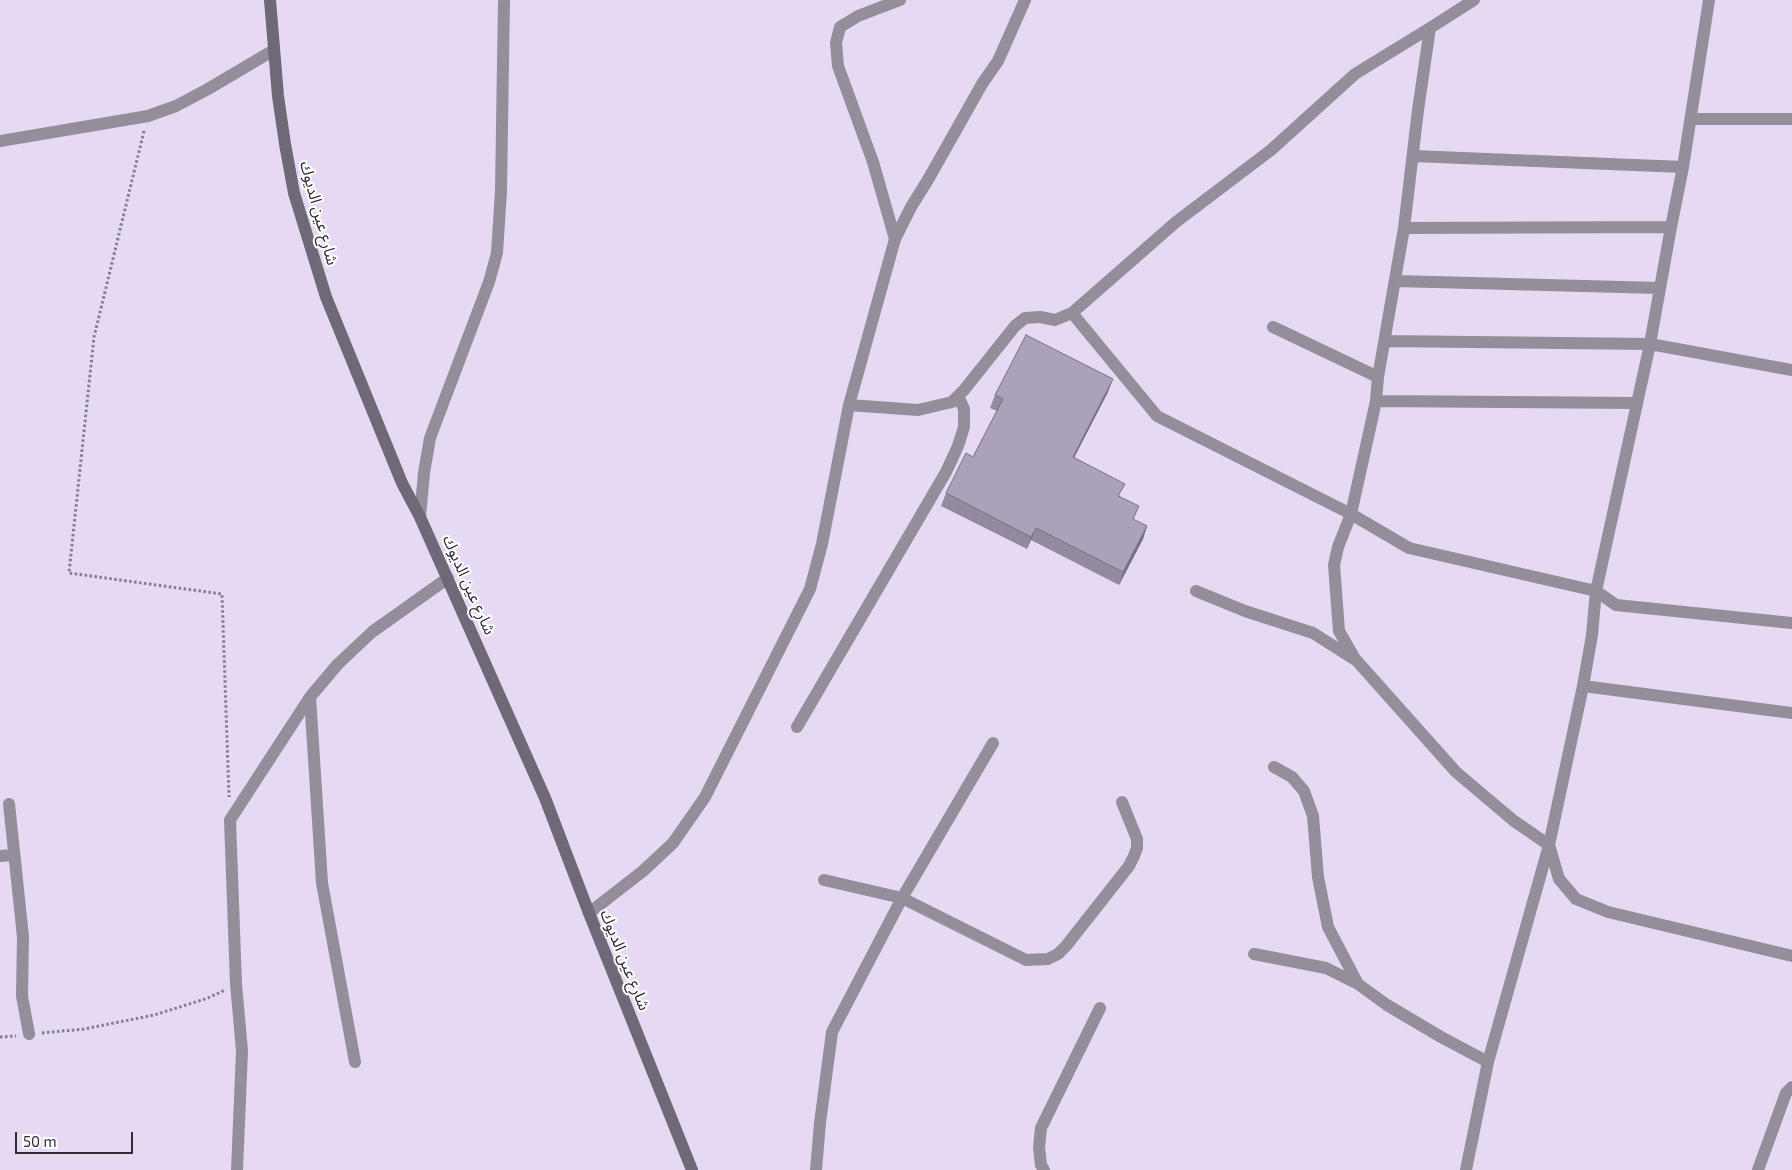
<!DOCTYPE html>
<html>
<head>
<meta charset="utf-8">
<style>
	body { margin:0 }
	#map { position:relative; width:1792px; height:1170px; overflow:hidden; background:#e5d9f3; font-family:"Exo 2",sans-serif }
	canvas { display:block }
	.scale { position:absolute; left:15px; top:1132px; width:118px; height:22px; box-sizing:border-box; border:2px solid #312d37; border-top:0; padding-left:6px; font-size:15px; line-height:18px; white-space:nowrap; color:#312d37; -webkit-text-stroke:4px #fff; paint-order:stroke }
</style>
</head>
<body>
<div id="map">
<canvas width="1792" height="1170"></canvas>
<div class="scale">50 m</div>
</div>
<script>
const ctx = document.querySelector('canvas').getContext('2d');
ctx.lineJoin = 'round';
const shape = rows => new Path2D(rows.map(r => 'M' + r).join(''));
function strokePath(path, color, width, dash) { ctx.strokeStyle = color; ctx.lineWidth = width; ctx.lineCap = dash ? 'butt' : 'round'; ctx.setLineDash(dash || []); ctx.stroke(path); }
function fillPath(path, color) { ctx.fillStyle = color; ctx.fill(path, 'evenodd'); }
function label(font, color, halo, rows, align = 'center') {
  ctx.font = font + ' "Exo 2","Noto Sans Arabic",sans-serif'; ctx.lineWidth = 4; ctx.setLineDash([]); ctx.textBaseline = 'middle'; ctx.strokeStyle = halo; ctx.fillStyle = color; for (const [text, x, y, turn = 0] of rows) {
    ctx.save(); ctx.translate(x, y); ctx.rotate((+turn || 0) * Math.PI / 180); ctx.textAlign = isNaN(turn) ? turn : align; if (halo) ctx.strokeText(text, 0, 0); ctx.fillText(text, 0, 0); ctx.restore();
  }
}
strokePath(shape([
	[144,131,94,337,69,573,222,594,229,797],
	[42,1033,84,1029,154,1015,208,998,225,990],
	[0,1037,16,1036]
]), '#847d8e', 3, [2.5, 2.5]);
strokePath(shape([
	[1691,119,1792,119],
	[0,141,148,116,176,106,208,89,274,50],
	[1413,156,1683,167],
	[1671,227,1683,167,1709,0],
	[895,239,911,207,929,178,982,84,998,61,1025,0],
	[1396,281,1659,288],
	[1072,313,1157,416,1351,514,1409,548,1596,591,1616,605,1792,623],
	[1273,327,1378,377,1376,401,1351,514,1338,547,1334,565,1339,631,1355,659],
	[1385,341,1650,344,1671,227,1404,228],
	[1792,370,1650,344,1596,591,1592,635,1583,686,1549,845,1559,879,1576,899,1608,912,1792,956],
	[1378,377,1404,228,1418,110,1430,28,1474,0],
	[1376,401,1636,403],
	[849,405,895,239,873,162,838,66,836,43,840,27,858,16,900,0],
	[420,517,424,473,430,438,489,282,497,253,501,191,504,0],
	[1196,591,1245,611,1313,633,1357,661,1456,772,1514,821,1549,845,1488,1062,1466,1170],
	[1583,686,1792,713],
	[310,697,322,883,355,1062],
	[797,727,946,472,958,446,964,427,964,409,958,396],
	[1274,767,1292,777,1304,791,1313,816,1318,877,1328,927,1358,984],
	[9,804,23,937,22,996,29,1034],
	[0,856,14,855],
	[824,880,902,898,1026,960,1048,959,1058,954,1066,946,1129,866,1134,856,1137,848,1137,839,1122,802],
	[589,913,643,871,673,843,705,797,810,589,822,544,849,405,918,410,952,402,964,390,1015,326,1025,318,1040,317,1055,320,1072,313,1176,222,1271,150,1355,74,1430,28],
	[1254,954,1326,968,1358,984,1387,1005,1441,1037,1488,1062],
	[237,1170,242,1051,236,984,230,820,310,697,338,664,372,632,448,578],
	[816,1170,820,1123,832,1032,902,898,993,743],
	[1044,1170,1041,1165,1039,1147,1041,1128,1100,1008],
	[1758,1170,1786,1093,1792,1087]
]), '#938e99', 12);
strokePath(shape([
	[270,0,278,96,285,144,294,193,326,297,402,483,420,517,545,798,589,913,692,1170]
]), '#6f6877', 12);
fillPath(shape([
	[1108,392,1074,458,1120,496,1134,520,1147,526,1143,539,1119,585,1031,540,1027,549,941,506,946,493,973,457,997,411,990,408,995,395]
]), '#948aa0');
fillPath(shape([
	[1113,379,1108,392,1068,469,1073,457],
	[1147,526,1143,539,1119,585,1123,572],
	[1036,528,1031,540,1027,549,1031,537]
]), '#787182');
const building = shape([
	[1026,335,1113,379,1073,457,1125,484,1118,496,1139,506,1133,519,1147,526,1123,572,1036,528,1031,537,946,493,966,453,973,457,1003,399,995,395,1026,335]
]);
fillPath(building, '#aca1ba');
strokePath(building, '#787182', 1);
label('16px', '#312d37', '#fff', [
	["شارع عين الديوك",319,213,75],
	["شارع عين الديوك",469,585,66],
	["شارع عين الديوك",625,960,68]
]);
</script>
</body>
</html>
